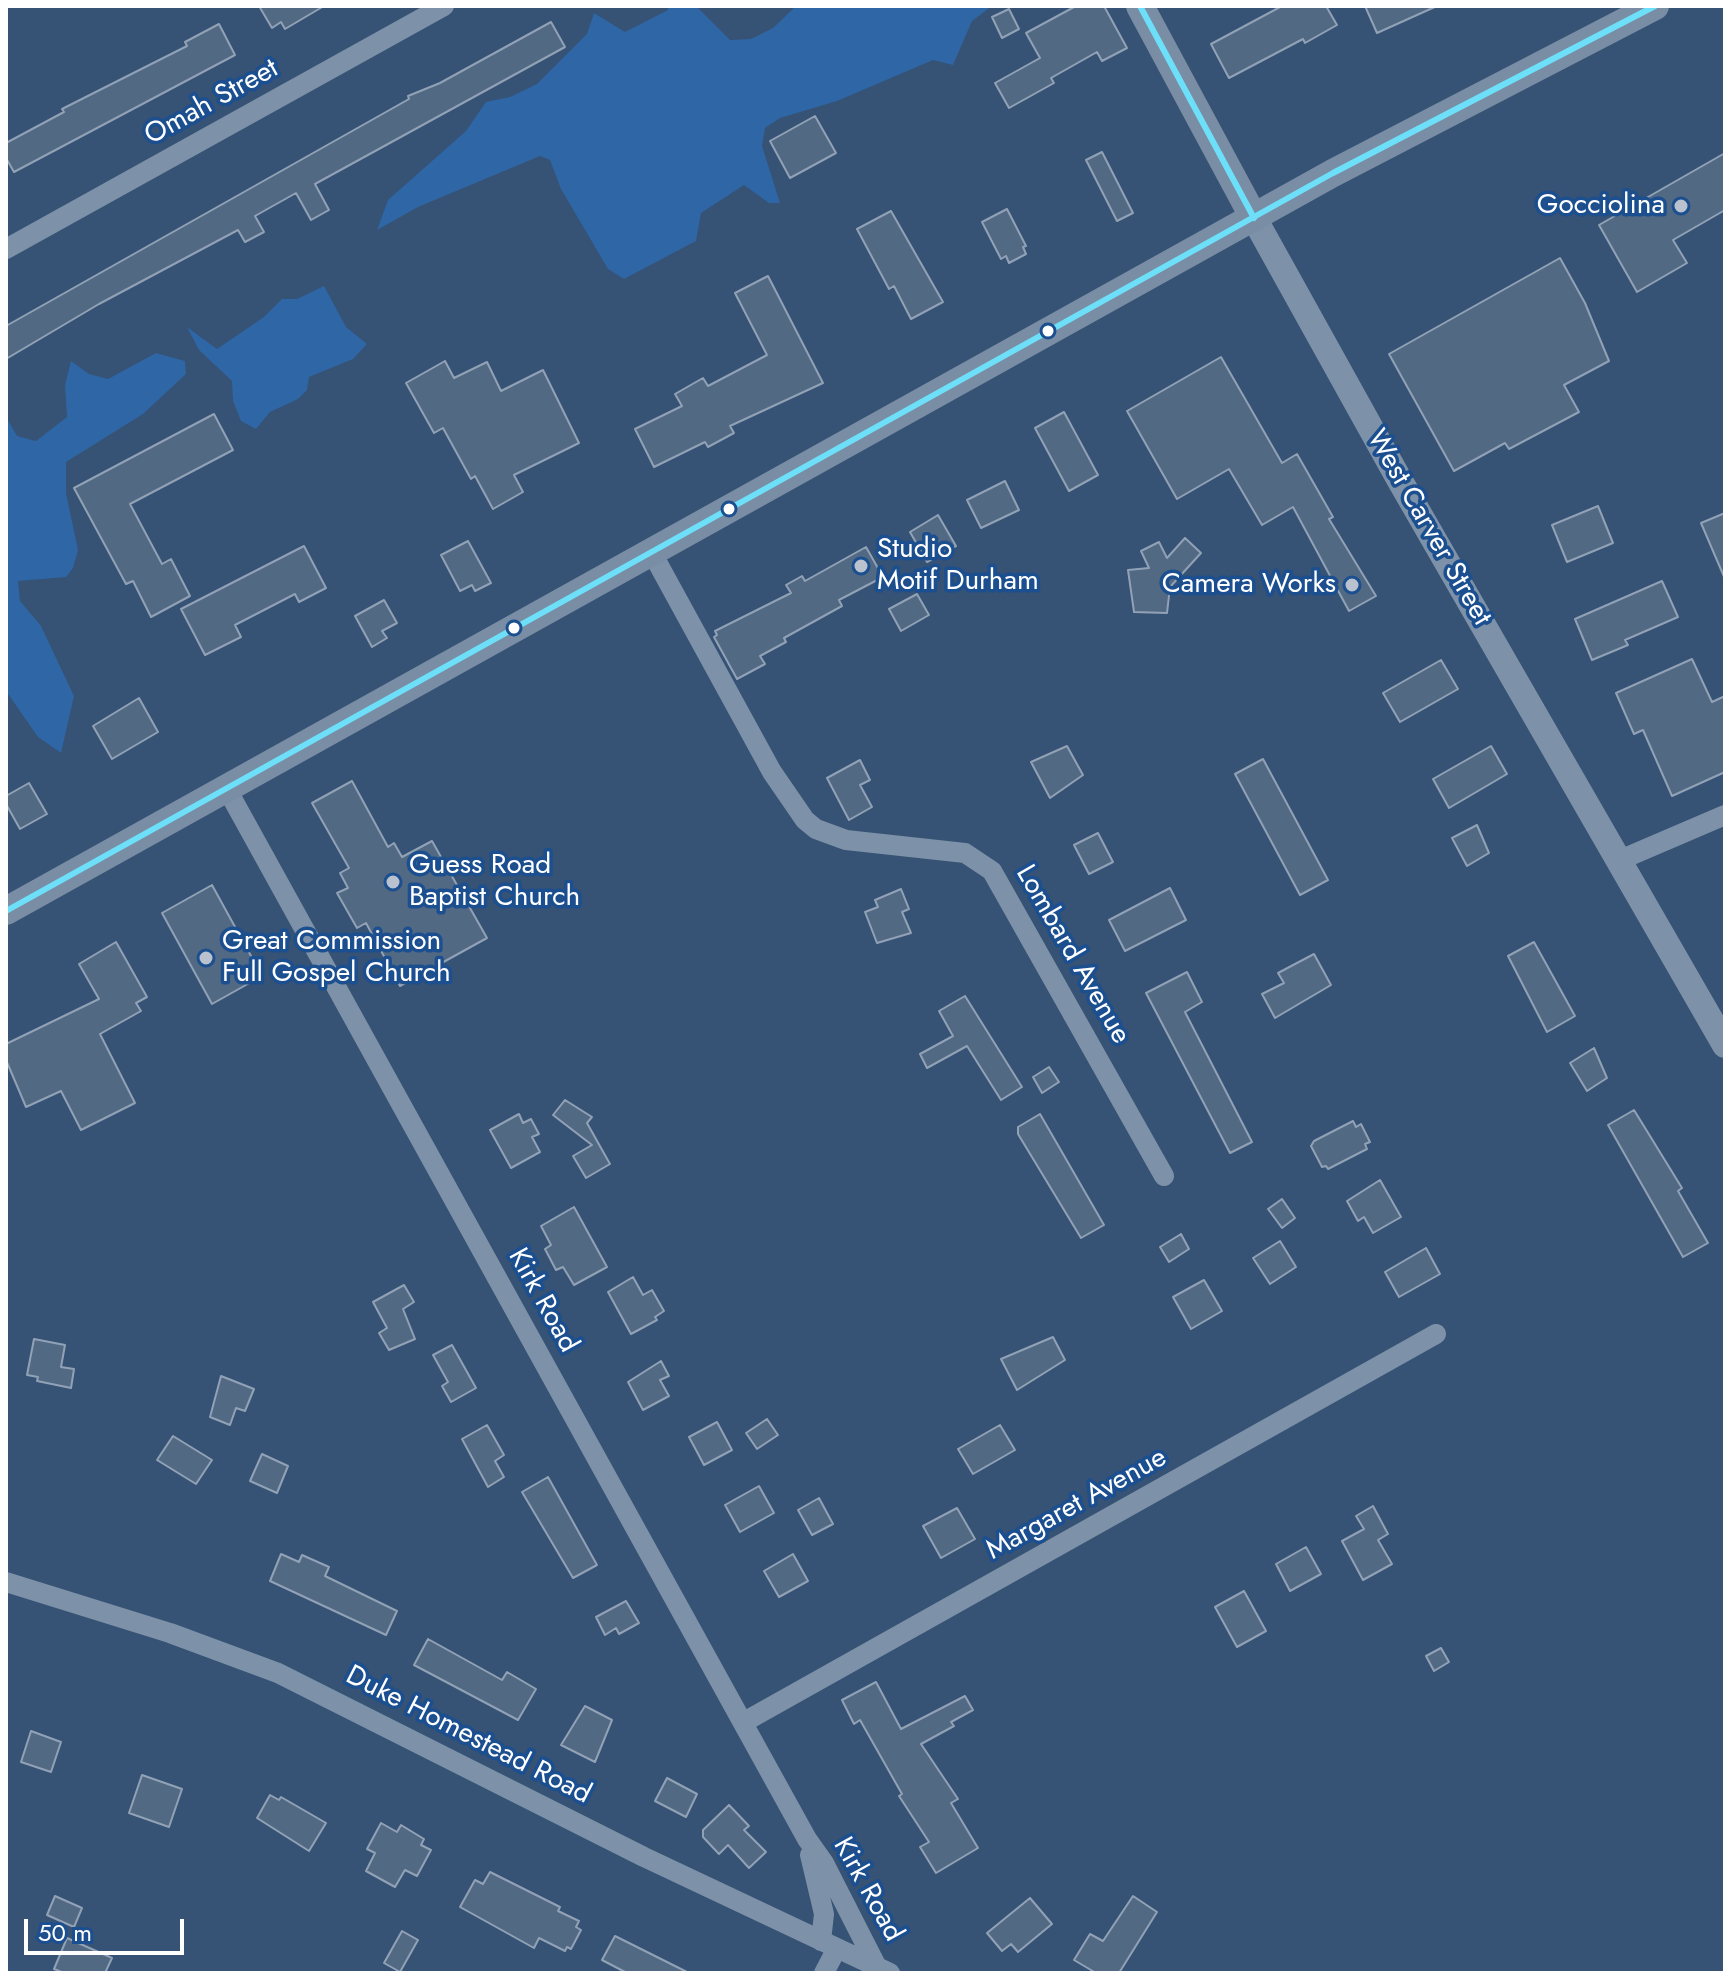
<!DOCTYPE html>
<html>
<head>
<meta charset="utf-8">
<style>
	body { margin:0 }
	#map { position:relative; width:1731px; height:1979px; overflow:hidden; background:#365274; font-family:Jost,sans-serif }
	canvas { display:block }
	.frame { position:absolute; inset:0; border:8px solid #fff; pointer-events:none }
	.scale { position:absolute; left:24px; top:1919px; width:160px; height:36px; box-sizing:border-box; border:4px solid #fff; border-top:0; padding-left:10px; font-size:24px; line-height:28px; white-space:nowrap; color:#fff; -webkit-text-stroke:6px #1b4f8f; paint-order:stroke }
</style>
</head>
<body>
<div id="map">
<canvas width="1731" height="1979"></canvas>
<div class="frame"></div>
<div class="scale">50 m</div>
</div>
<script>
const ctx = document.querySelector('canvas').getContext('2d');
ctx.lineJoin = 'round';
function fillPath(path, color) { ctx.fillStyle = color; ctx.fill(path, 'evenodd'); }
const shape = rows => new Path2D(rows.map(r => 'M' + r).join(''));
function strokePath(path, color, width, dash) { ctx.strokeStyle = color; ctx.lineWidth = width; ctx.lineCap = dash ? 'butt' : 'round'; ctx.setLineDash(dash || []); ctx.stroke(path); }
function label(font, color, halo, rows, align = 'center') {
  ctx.font = font + ' Jost,sans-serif'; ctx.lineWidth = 7; ctx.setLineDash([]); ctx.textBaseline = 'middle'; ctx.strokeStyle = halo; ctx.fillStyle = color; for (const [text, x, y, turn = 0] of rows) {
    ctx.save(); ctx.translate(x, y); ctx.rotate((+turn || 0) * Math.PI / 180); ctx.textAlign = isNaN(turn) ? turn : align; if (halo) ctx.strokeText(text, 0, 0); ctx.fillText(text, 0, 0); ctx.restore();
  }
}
fillPath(shape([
	[668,6,696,6,730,40,751,39,773,28,796,6,992,6,972,21,953,65,933,60,837,101,780,118,765,128,762,146,780,203,769,203,744,185,701,213,696,241,624,279,608,269,561,189,550,160,540,156,418,207,377,230,388,200,466,131,486,102,510,97,537,84,587,34,594,13,625,32,668,10],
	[324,286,346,327,367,344,353,359,309,377,307,390,298,399,270,412,256,429,241,421,233,401,232,381,199,350,187,327,217,349,264,317,282,299,297,299],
	[156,353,185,361,186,374,143,414,66,462,66,493,78,550,73,568,66,577,18,581,20,601,41,626,74,696,61,753,38,737,6,691,6,417,17,436,36,441,67,417,65,385,71,361,89,374,108,379]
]), '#2f66a5');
const building = shape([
	[259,6,324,6,285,29,281,22,272,28,259,6],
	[1076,6,1104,6,1127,48,1102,61,1097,52,1051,78,1054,83,1009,108,995,83,1040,58,1026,33,1076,6],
	[1282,6,1326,6,1337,25,1305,43,1303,39,1229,78,1211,44,1282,6],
	[1365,6,1437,6,1377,33,1365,6],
	[1009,9,1019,29,1002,38,992,17,1009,9],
	[551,22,565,47,315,184,329,210,311,220,296,193,255,216,264,232,245,242,238,230,99,304,6,359,6,326,409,99,408,96,440,83,551,22],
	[219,24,235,55,14,172,6,158,6,143,64,112,62,109,187,46,185,42,219,24],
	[815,116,836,153,790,178,770,141,815,116],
	[1102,152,1133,213,1117,221,1086,160,1102,152],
	[1725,153,1725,210,1673,240,1687,263,1637,292,1599,225,1725,153],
	[1007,209,1026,246,1023,247,1026,254,1009,263,1006,256,1001,259,982,222,1007,209],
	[891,211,943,302,911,319,894,286,889,289,857,229,891,211],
	[1560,258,1585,303,1609,361,1564,385,1579,412,1509,449,1505,443,1454,471,1389,354,1560,258],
	[768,276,823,383,730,426,734,433,708,447,705,442,654,467,635,429,682,406,675,394,703,378,708,386,767,355,735,293,768,276],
	[1221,357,1282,463,1297,454,1333,517,1329,519,1376,596,1349,611,1293,507,1262,525,1229,469,1177,499,1127,411,1221,357],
	[445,361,454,378,487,362,501,391,543,370,579,443,514,475,523,492,493,509,475,476,471,479,443,428,434,433,406,383,445,361],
	[1064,412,1098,475,1069,491,1035,428,1064,412],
	[214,414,233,450,130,504,162,564,171,559,190,596,151,617,133,581,126,584,74,488,214,414],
	[1005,481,1019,510,981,528,967,500,1005,481],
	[1598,506,1613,543,1567,562,1552,525,1598,506],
	[1725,513,1725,579,1701,523,1725,513],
	[938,515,956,546,927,562,910,532,938,515],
	[1185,538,1201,553,1170,587,1167,613,1134,612,1128,570,1149,568,1141,551,1159,542,1167,558,1185,538],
	[468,541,491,583,475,591,472,585,460,591,441,555,468,541],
	[304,546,326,588,299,602,295,594,235,625,241,637,205,655,181,609,304,546],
	[866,547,883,577,839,600,842,606,784,638,786,642,760,656,765,664,737,679,714,637,717,635,715,631,791,593,786,585,802,576,805,581,866,547],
	[1662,581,1678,617,1625,640,1628,645,1592,660,1575,619,1662,581],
	[917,594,929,615,901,631,889,609,917,594],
	[384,600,397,623,382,631,387,638,372,647,355,616,384,600],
	[1692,659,1712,702,1725,696,1725,772,1672,796,1643,730,1634,734,1616,693,1692,659],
	[1441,660,1458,689,1400,722,1383,693,1441,660],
	[139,698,158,732,112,759,93,726,139,698],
	[1067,746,1083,775,1050,798,1031,762,1067,746],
	[1491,746,1507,774,1449,808,1433,779,1491,746],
	[1263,759,1328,880,1300,895,1235,774,1263,759],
	[860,760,870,780,860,785,872,807,849,820,827,778,860,760],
	[352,781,388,847,394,843,402,857,432,841,487,938,400,986,366,923,357,928,337,893,348,888,340,873,349,868,312,803,352,781],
	[29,783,47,814,20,829,6,804,6,796,29,783],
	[1477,825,1489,853,1467,866,1452,838,1477,825],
	[1098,833,1113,862,1089,874,1074,845,1098,833],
	[212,885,262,976,212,1004,162,913,212,885],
	[1170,888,1186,920,1125,951,1109,920,1170,888],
	[901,889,909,909,902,912,911,933,877,943,865,912,878,907,875,900,901,889],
	[116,942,147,997,136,1003,141,1011,100,1034,135,1103,81,1130,61,1091,26,1107,6,1060,6,1044,99,999,79,964,116,942],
	[1534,942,1575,1016,1547,1032,1508,956,1534,942],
	[1314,954,1331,985,1275,1018,1262,994,1284,983,1278,973,1314,954],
	[1187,972,1202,1002,1185,1012,1252,1142,1230,1153,1146,993,1187,972],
	[965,996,1022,1087,1001,1100,967,1046,927,1068,920,1054,953,1036,939,1011,965,996],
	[1594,1048,1607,1078,1587,1091,1570,1063,1594,1048],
	[1049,1067,1059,1082,1042,1093,1033,1077,1049,1067],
	[565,1100,592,1117,587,1123,610,1164,586,1178,573,1156,592,1145,553,1115,565,1100],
	[1634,1110,1682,1188,1678,1191,1708,1243,1683,1257,1608,1125,1634,1110],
	[519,1114,523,1123,531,1119,539,1134,532,1137,540,1152,511,1168,490,1130,519,1114],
	[1040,1114,1104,1225,1081,1238,1018,1134,1018,1127,1040,1114],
	[1353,1121,1356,1127,1361,1124,1370,1142,1365,1144,1367,1149,1328,1169,1326,1166,1322,1167,1311,1146,1314,1141,1353,1121],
	[1380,1180,1401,1217,1373,1233,1364,1217,1358,1221,1347,1201,1380,1180],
	[1282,1199,1295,1218,1282,1228,1268,1209,1282,1199],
	[574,1207,607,1267,574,1285,563,1267,556,1270,545,1249,551,1245,541,1226,574,1207],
	[1181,1234,1189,1249,1169,1262,1160,1247,1181,1234],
	[1280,1241,1296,1267,1270,1284,1253,1258,1280,1241],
	[1426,1248,1440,1274,1399,1297,1385,1272,1426,1248],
	[633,1277,643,1295,652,1290,664,1311,655,1317,657,1320,631,1334,608,1292,633,1277],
	[1204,1280,1222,1311,1191,1329,1173,1297,1204,1280],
	[404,1285,414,1302,403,1309,415,1339,389,1350,379,1333,387,1328,373,1302,404,1285],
	[1053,1337,1065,1360,1017,1390,1001,1359,1053,1337],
	[34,1339,65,1345,61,1367,74,1369,71,1388,37,1381,38,1377,27,1375,34,1339],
	[452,1345,476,1388,451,1402,442,1386,448,1382,433,1355,452,1345],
	[661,1361,669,1376,660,1380,669,1396,643,1410,628,1382,661,1361],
	[221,1376,254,1389,245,1411,236,1408,230,1425,210,1417,221,1376],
	[767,1419,778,1435,757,1449,746,1433,767,1419],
	[717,1422,732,1450,704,1465,689,1437,717,1422],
	[487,1425,504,1455,495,1461,504,1477,488,1487,462,1439,487,1425],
	[1000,1425,1015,1450,973,1474,958,1449,1000,1425],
	[173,1436,212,1460,196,1484,157,1460,173,1436],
	[262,1454,288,1466,277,1493,250,1481,262,1454],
	[548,1477,597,1565,573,1578,522,1492,548,1477],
	[759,1486,774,1513,740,1532,725,1505,759,1486],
	[819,1498,833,1524,812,1535,798,1510,819,1498],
	[1373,1506,1388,1534,1378,1540,1392,1564,1363,1580,1342,1541,1364,1529,1356,1516,1373,1506],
	[957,1508,975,1539,941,1558,923,1526,957,1508],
	[1306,1547,1321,1574,1290,1591,1276,1564,1306,1547],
	[281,1554,299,1562,302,1555,329,1567,325,1576,397,1611,386,1635,270,1581,281,1554],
	[793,1554,808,1581,779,1597,764,1571,793,1554],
	[1244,1591,1266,1631,1237,1647,1215,1607,1244,1591],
	[626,1601,639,1623,619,1634,616,1628,605,1635,596,1617,626,1601],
	[428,1639,502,1680,507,1672,536,1689,518,1720,414,1665,428,1639],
	[1441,1648,1449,1662,1434,1671,1426,1656,1441,1648],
	[876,1682,901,1729,965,1696,973,1710,951,1722,954,1726,921,1744,958,1799,951,1803,978,1848,936,1873,920,1847,929,1842,899,1796,902,1794,860,1720,854,1724,842,1700,876,1682],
	[585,1706,612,1720,595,1762,561,1745,585,1706],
	[31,1731,61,1742,51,1772,21,1762,31,1731],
	[142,1775,182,1789,169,1827,129,1813,142,1775],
	[667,1778,697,1794,686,1817,655,1801,667,1778],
	[270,1795,279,1800,281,1797,326,1823,309,1851,257,1818,270,1795],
	[729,1805,749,1826,744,1830,766,1852,749,1868,728,1845,719,1854,703,1837,703,1830,729,1805],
	[381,1823,397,1832,401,1825,424,1839,421,1845,431,1850,417,1876,405,1870,395,1887,366,1871,375,1853,367,1849,381,1823],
	[490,1872,560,1907,558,1911,579,1921,576,1927,581,1930,571,1949,567,1947,565,1951,539,1938,534,1948,460,1907,475,1880,483,1884,490,1872],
	[55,1896,82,1908,74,1927,47,1915,55,1896],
	[1133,1896,1157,1912,1119,1973,1096,1973,1074,1960,1090,1934,1103,1941,1133,1896],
	[1030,1898,1052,1924,1018,1952,1011,1944,1002,1951,987,1933,1030,1898],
	[402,1931,418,1940,400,1972,384,1963,402,1931],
	[615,1936,689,1973,627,1973,602,1960,615,1936],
	[67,1938,112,1958,105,1973,64,1973,54,1969,67,1938]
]);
fillPath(building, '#526984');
strokePath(building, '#92a2b6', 2);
strokePath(shape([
	[6,249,444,6],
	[651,551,772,772,805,820,816,829,846,840,965,853,992,871,1164,1176],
	[228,791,807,1839,824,1863,877,1967],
	[1620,860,1725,815],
	[6,1582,170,1633,278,1673,644,1857,890,1973],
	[744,1722,1436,1334],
	[810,1855,824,1914,821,1941],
	[824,1973,837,1948]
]), '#7d92a8', 20);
strokePath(shape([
	[1254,218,1399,479,1725,1045]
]), '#7d92a8', 26);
strokePath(shape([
	[1140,6,1254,218],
	[6,911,1333,173,1655,6]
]), '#798da4', 28);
strokePath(shape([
	[1140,6,1254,218],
	[6,911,1333,173,1655,6]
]), '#6ddff8', 6);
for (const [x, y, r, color] of [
	[1681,206,8,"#b9c2ce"],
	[1048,331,7,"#fff"],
	[729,509,7,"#fff"],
	[861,566,8,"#b9c2ce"],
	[1352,585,8,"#b9c2ce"],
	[514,628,7,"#fff"],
	[393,882,8,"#b9c2ce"],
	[206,958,8,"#b9c2ce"]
]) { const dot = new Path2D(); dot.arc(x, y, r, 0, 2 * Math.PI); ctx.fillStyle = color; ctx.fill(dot); strokePath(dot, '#1b4f8f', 3); }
label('28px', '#fff', '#1b4f8f', [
	["Omah Street",212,103,-29],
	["West Carver Street",1428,528,60],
	["Lombard Avenue",1072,955,60],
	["Kirk Road",542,1301,61],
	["Margaret Avenue",1077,1505,-29],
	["Duke Homestead Road",468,1736,27],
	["Kirk Road",867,1890,61]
]);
label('28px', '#fff', '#1b4f8f', [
	["Gocciolina",1665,206,"right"],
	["Studio",877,550],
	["Motif Durham",877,582],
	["Camera Works",1336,585,"right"],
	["Guess Road",409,866],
	["Baptist Church",409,898],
	["Great Commission",222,942],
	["Full Gospel Church",222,974]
], 'left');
</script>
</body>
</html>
